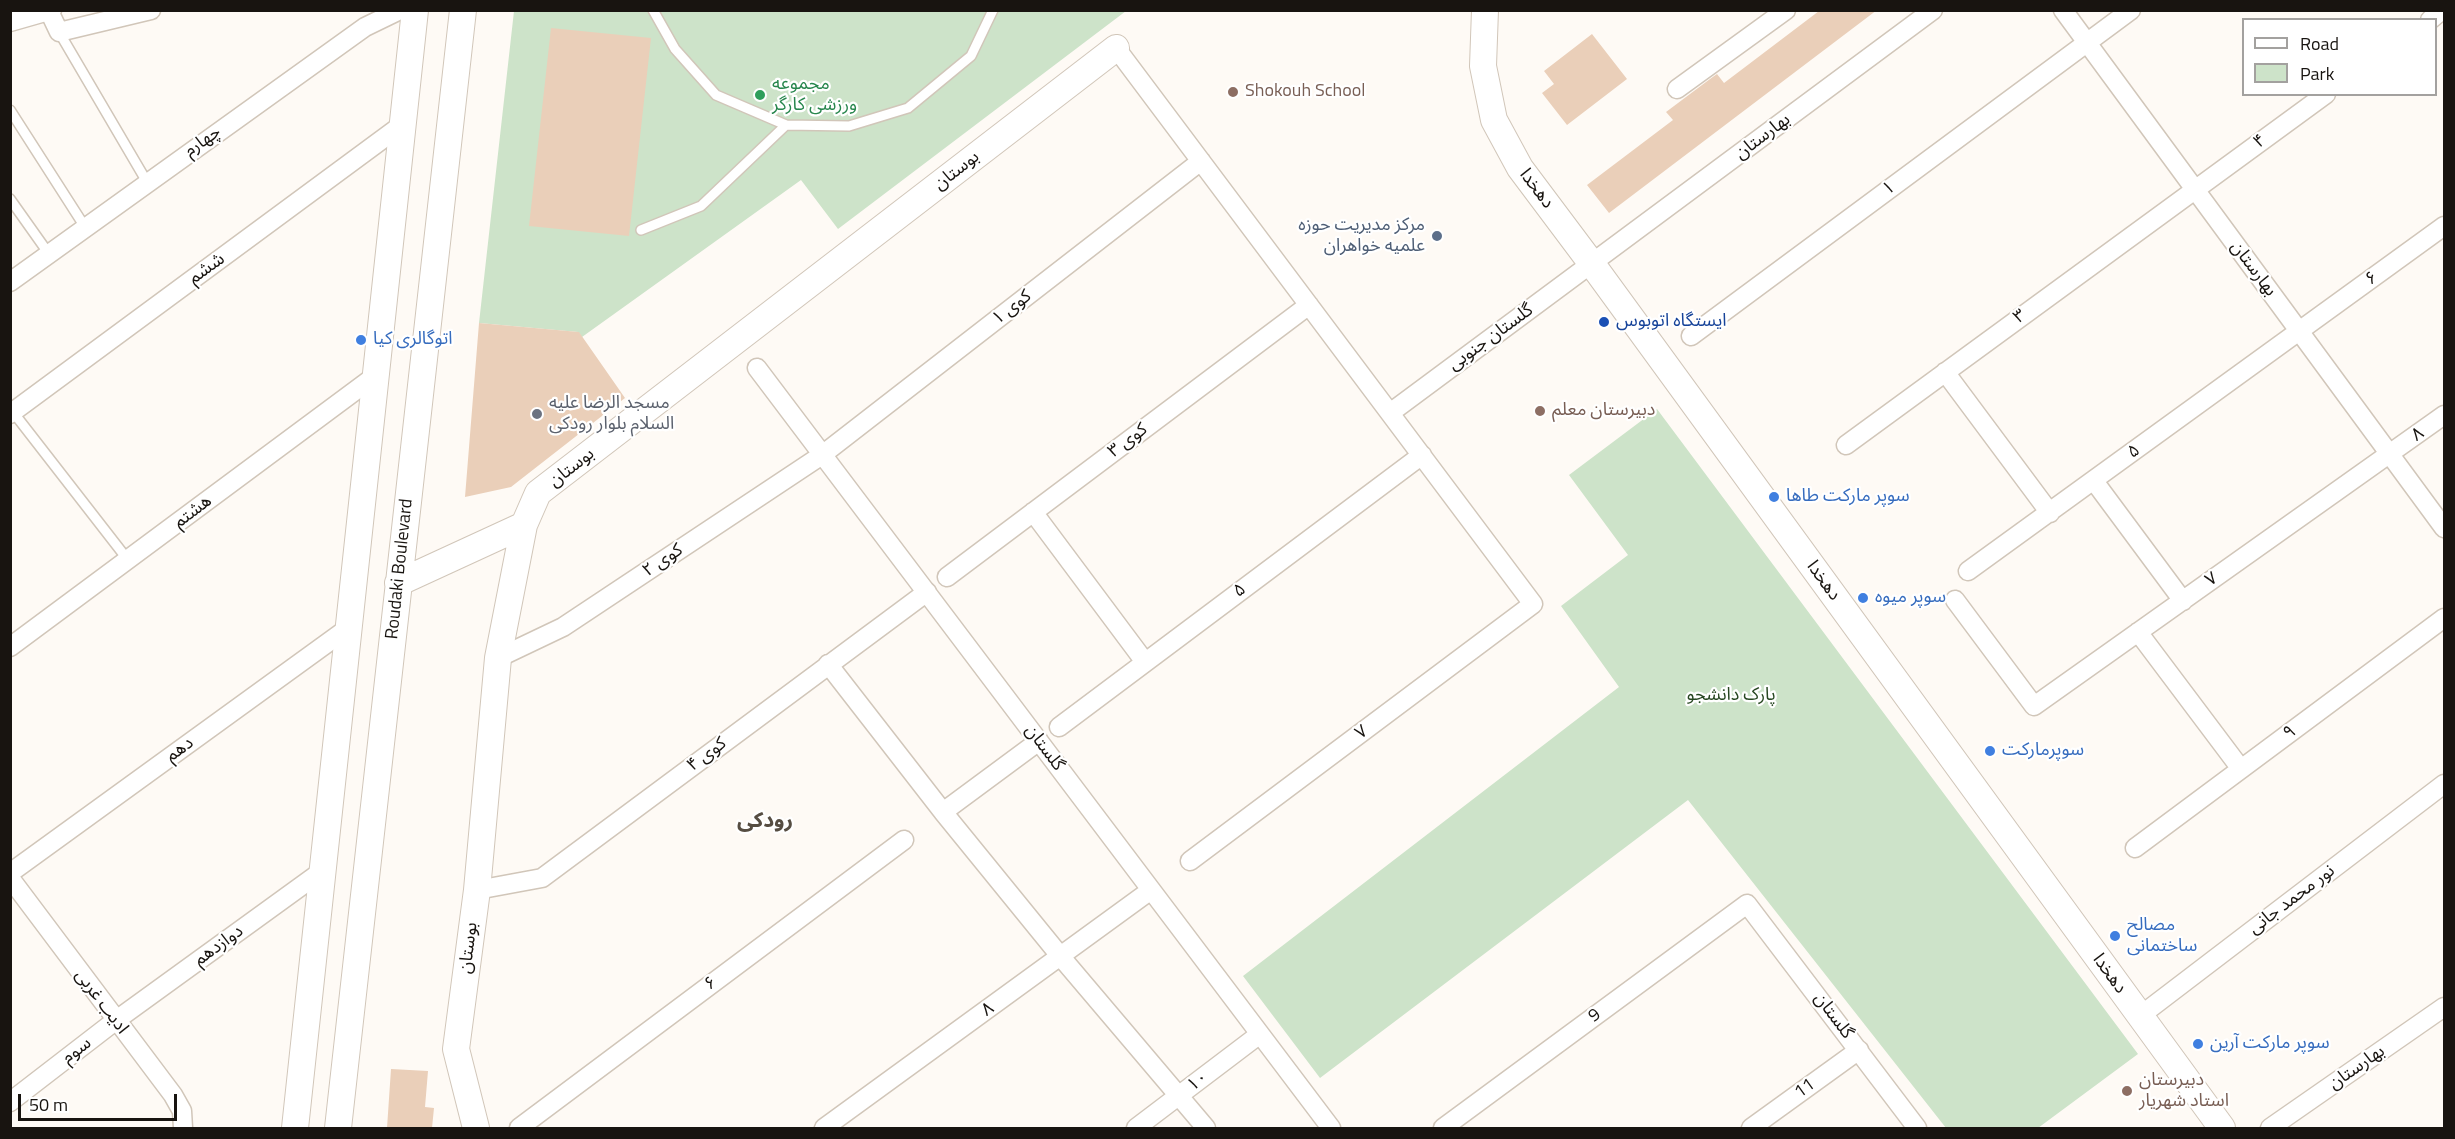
<!DOCTYPE html>
<html>
<head>
<meta charset="utf-8">
<style>
	body { margin:0 }
	#map { position:relative; width:2455px; height:1139px; overflow:hidden; background:#fefaf5; font-family:"Titillium Web",sans-serif }
	canvas { display:block }
	.frame { position:absolute; inset:0; border:12px solid #181410; pointer-events:none }
	.legend { position:absolute; left:2242px; top:18px; width:195px; height:78px; box-sizing:border-box; background:#fff; border:2px solid #a3a19f; margin:0; padding:8px 10px; list-style:none; font-size:18px; color:#181410 }
	.legend li { display:flex; align-items:center; gap:12px; height:30px }
	.legend b { width:30px; border:2px solid #a3a19f }
	.scale { position:absolute; left:18px; top:1094px; width:159px; height:27px; box-sizing:border-box; border:3px solid #181410; border-top:0; padding-left:8px; font-size:18px; line-height:21px; white-space:nowrap; color:#181410; -webkit-text-stroke:4px #fff; paint-order:stroke }
</style>
</head>
<body>
<div id="map">
<canvas width="2455" height="1139"></canvas>
<div class="frame"></div>
<ul class="legend">
<li><b style="height:8px;background:#fff"></b>Road</li>
<li><b style="height:16px;background:#cde3c9"></b>Park</li>
</ul>
<div class="scale">50 m</div>
</div>
<script>
const ctx = document.querySelector('canvas').getContext('2d');
ctx.lineJoin = 'round';
function fillPath(path, color) { ctx.fillStyle = color; ctx.fill(path, 'evenodd'); }
const shape = rows => new Path2D(rows.map(r => 'M' + r).join(''));
function strokePath(path, color, width, dash) { ctx.strokeStyle = color; ctx.lineWidth = width; ctx.lineCap = dash ? 'butt' : 'round'; ctx.setLineDash(dash || []); ctx.stroke(path); }
function label(font, color, halo, rows, align = 'center') {
  ctx.font = font + ' "Titillium Web","Noto Sans Arabic",sans-serif'; ctx.lineWidth = 4.5; ctx.setLineDash([]); ctx.textBaseline = 'middle'; ctx.strokeStyle = halo; ctx.fillStyle = color; for (const [text, x, y, turn = 0] of rows) {
    ctx.save(); ctx.translate(x, y); ctx.rotate((+turn || 0) * Math.PI / 180); ctx.textAlign = isNaN(turn) ? turn : align; if (halo) ctx.strokeText(text, 0, 0); ctx.fillText(text, 0, 0); ctx.restore();
  }
}
fillPath(shape([
	[514,11,1126,11,838,229,801,180,582,337,578,332,479,323],
	[1657,409,2138,1054,2038,1128,1946,1128,1688,800,1320,1078,1243,976,1619,687,1561,606,1628,555,1569,475]
]), '#cde3c9');
fillPath(shape([
	[1877,10,1609,213,1587,185,1673,120,1666,112,1710,79,1717,74,1724,83,1819,11],
	[551,28,651,38,629,236,529,226],
	[1592,34,1627,79,1567,125,1542,93,1554,84,1544,71],
	[479,323,579,332,625,398,511,487,465,497],
	[391,1069,428,1071,425,1107,434,1108,432,1128,387,1128]
]), '#eacfb9');
const lane = shape([
	[653,10,675,49,716,95,786,125,849,126,908,108,971,56,993,10],
	[59,32,147,182],
	[10,110,85,227],
	[10,199,49,254],
	[641,230,701,206,786,125],
	[13,412,128,560]
]);
const street = shape([
	[2063,10,2444,528],
	[49,11,59,32,151,10],
	[2430,20,2442,10],
	[10,22,52,10],
	[1116,48,1533,604,1190,861],
	[1677,89,1786,10],
	[10,282,365,27,400,10],
	[1691,336,2131,10],
	[757,368,1331,1128],
	[1945,372,2050,513],
	[1390,413,1933,10],
	[10,414,403,124],
	[1846,445,2326,94],
	[2094,481,2183,601],
	[1033,512,1145,662],
	[1968,571,2444,226],
	[947,577,1309,305],
	[1955,600,2034,706,2444,415],
	[2138,632,2241,769],
	[10,647,375,376],
	[498,658,563,627,822,455,1201,161],
	[828,664,943,812,1061,957,1206,1128],
	[1059,727,1422,455],
	[943,812,1039,741],
	[2135,848,2444,618],
	[10,873,348,628],
	[10,878,173,1095,182,1111,183,1128],
	[477,890,542,878,927,592],
	[2140,1016,2444,784],
	[10,1102,115,1021,322,871],
	[519,1128,904,840],
	[824,1128,1151,890],
	[1136,1128,1260,1034],
	[1443,1128,1747,904,1917,1128],
	[1751,1128,1859,1050],
	[2270,1128,2444,1007]
]);
const secondary = shape([
	[1485,10,1483,66,1494,120,1520,168,1592,264,2222,1128],
	[398,583,524,525],
	[295,1128,415,10],
	[338,1128,463,10],
	[476,1128,456,1049,477,890,498,658,524,525,538,493,1116,48]
]);
strokePath(lane, '#d1c6b9', 12);
strokePath(street, '#d1c6b9', 21);
strokePath(secondary, '#d1c6b9', 28);
strokePath(lane, '#fff', 9);
strokePath(street, '#fff', 18);
strokePath(secondary, '#fff', 26);
for (const [x, y, r, color] of [
	[1233,92,6,"#8d6e63"],
	[760,95,6,"#2e9e5b"],
	[1437,236,6,"#5c6f8a"],
	[1604,322,6,"#1a4fb4"],
	[361,340,6,"#3f7fe0"],
	[1540,411,6,"#8d6e63"],
	[537,414,6,"#6b7280"],
	[1774,497,6,"#3f7fe0"],
	[1863,598,6,"#3f7fe0"],
	[1990,751,6,"#3f7fe0"],
	[2115,936,6,"#3f7fe0"],
	[2198,1044,6,"#3f7fe0"],
	[2127,1091,6,"#8d6e63"]
]) { const dot = new Path2D(); dot.arc(x, y, r, 0, 2 * Math.PI); ctx.fillStyle = color; ctx.fill(dot); strokePath(dot, '#fff', 2); }
label('18px', '#27864d', '#fff', [
	["مجموعه",772,85],
	["ورزشی کارگر",772,106]
], 'left');
label('18px', '#785e54', '#fff', [
	["Shokouh School",1245,92],
	["دبیرستان معلم",1552,411],
	["دبیرستان",2139,1081],
	["استاد شهریار",2139,1102]
], 'left');
label('18px', '#181410', '#fff', [
	["بهارستان",1763,137,-37],
	["چهارم",203,142,-35],
	["۴",2260,142,-36],
	["بوستان",957,171,-38],
	["دهخدا",1536,189,53],
	["۱",1889,189,-36],
	["ششم",207,269,-36],
	["بهارستان",2253,269,53],
	["۶",2372,279,-37],
	["کوی ۱",1012,308,-38],
	["۳",2020,317,-36],
	["گلستان جنوبی",1491,338,-36],
	["۸",2418,435,-36],
	["کوی ۳",1128,441,-37],
	["۵",2134,452,-36],
	["بوستان",572,468,-38],
	["هشتم",193,512,-37],
	["کوی ۲",663,561,-34],
	["Roudaki Boulevard",400,569,-84],
	["۷",2212,580,-35],
	["دهخدا",1823,581,54],
	["۵",1240,591,-37],
	["۷",1362,733,-37],
	["۹",2290,733,-37],
	["گلستان",1044,748,53],
	["دهم",180,750,-36],
	["کوی ۴",707,755,-37],
	["نور محمد جانی",2292,900,-37],
	["دوازدهم",219,946,-36],
	["بوستان",469,948,-83],
	["دهخدا",2109,974,54],
	["۶",711,984,-37],
	["ادیب غربی",101,1002,53],
	["۸",988,1010,-36],
	["9",1595,1016,-36],
	["گلستان",1833,1016,53],
	["سوم",77,1051,-38],
	["بهارستان",2357,1068,-35],
	["۱۰",1198,1082,-38],
	["11",1805,1089,-36]
]);
label('18px', '#4e5e75', '#fff', [
	["مرکز مدیریت حوزه",1425,226],
	["علمیه خواهران",1425,247]
], 'right');
label('18px', '#164399', '#fff', [
	["ایستگاه اتوبوس",1616,322]
], 'left');
label('18px', '#366cbe', '#fff', [
	["اتوگالری کیا",373,340],
	["سوپر مارکت طاها",1786,497],
	["سوپر میوه",1875,598],
	["سوپرمارکت",2002,751],
	["مصالح",2127,926],
	["ساختمانی",2127,947],
	["سوپر مارکت آرین",2210,1044]
], 'left');
label('18px', '#5b616d', '#fff', [
	["مسجد الرضا علیه",549,404],
	["السلام بلوار رودکی",549,425]
], 'left');
label('18px', '#274721', '#fff', [
	["پارک دانشجو",1731,696]
]);
label('bold 21px', '#564d42', '#fff', [
	["رودکی",765,822]
]);
</script>
</body>
</html>
